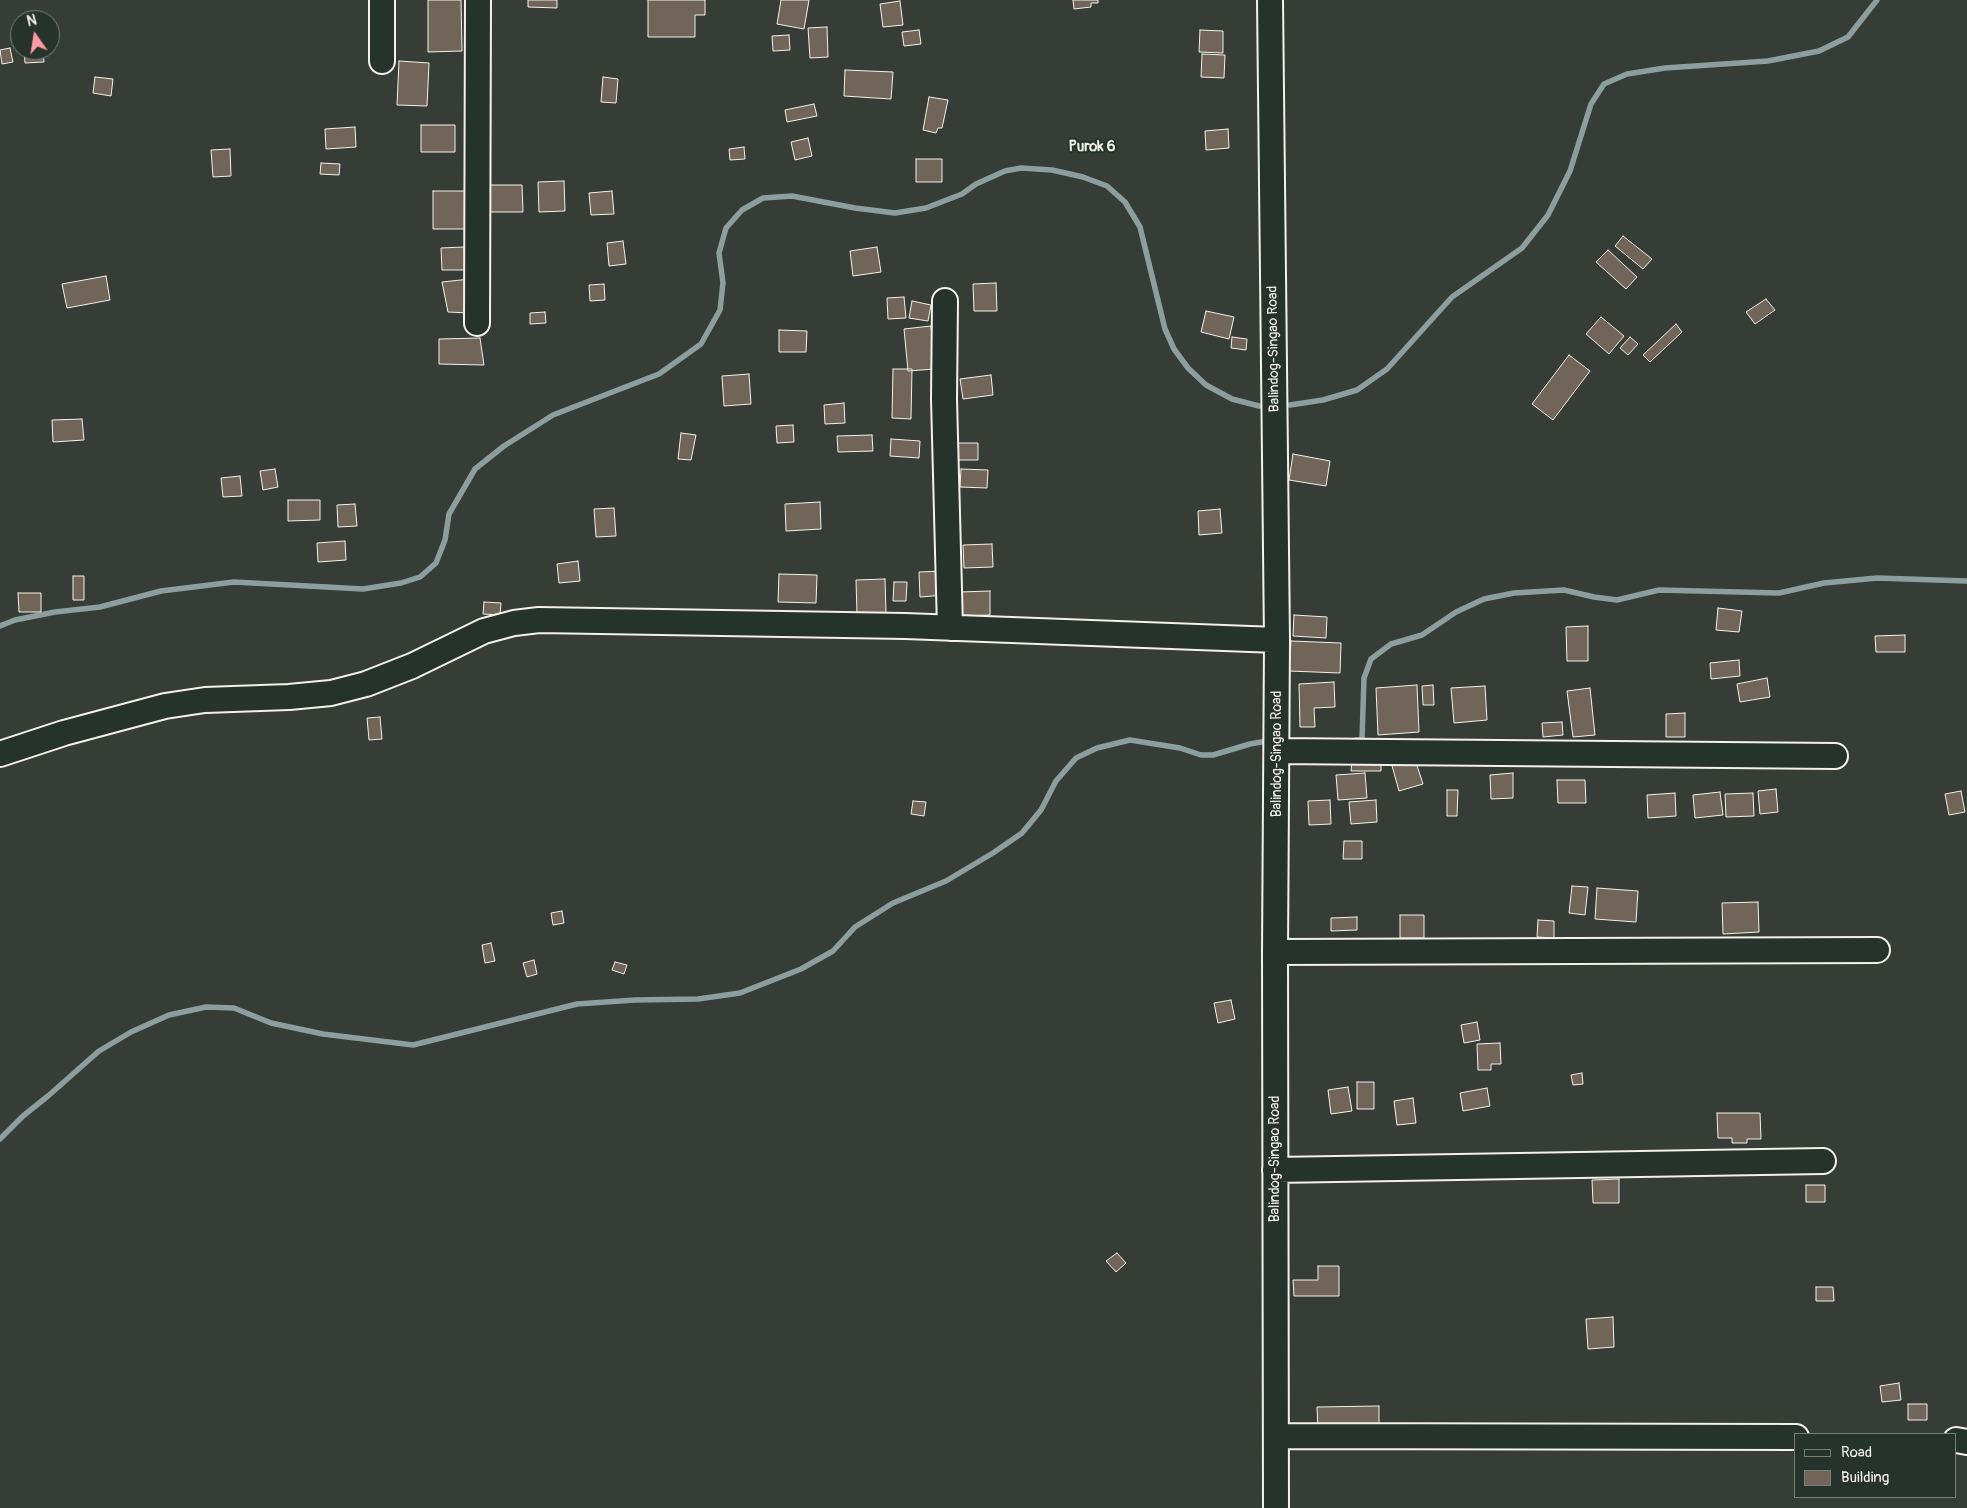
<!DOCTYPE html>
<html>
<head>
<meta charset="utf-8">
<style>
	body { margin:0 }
	#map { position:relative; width:1967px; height:1508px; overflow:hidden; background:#353d36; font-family:Pangolin,sans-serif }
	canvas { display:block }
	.legend { position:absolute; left:1794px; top:1433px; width:162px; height:65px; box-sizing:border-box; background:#26332d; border:1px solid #787f78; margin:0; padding:6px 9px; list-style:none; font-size:15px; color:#f4f1e8 }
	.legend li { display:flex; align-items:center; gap:10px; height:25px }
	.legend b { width:25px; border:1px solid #787f78 }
	.north { position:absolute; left:10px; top:10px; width:50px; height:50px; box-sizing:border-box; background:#26332d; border:1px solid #787f78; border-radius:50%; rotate:347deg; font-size:14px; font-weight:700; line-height:20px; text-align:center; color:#f4f1e8 }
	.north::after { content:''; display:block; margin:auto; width:18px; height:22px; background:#ff9aa2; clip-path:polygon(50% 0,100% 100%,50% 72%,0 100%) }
</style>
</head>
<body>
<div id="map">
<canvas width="1967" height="1508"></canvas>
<ul class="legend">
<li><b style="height:6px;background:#26332d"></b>Road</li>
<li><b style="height:14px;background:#71655a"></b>Building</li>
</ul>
<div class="north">N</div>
</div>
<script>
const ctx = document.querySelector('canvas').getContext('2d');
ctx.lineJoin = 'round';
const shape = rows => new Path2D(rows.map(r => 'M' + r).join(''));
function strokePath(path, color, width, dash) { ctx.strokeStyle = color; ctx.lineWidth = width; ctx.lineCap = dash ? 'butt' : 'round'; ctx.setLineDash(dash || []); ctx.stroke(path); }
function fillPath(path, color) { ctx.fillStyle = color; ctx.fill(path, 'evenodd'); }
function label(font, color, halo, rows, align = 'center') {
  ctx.font = font + ' Pangolin,sans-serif'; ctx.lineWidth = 4; ctx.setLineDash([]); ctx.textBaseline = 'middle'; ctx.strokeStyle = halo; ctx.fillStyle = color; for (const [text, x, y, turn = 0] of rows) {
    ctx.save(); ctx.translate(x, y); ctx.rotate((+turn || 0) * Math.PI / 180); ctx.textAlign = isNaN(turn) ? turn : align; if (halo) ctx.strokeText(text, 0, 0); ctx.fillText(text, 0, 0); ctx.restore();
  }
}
strokePath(shape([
	[1290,405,1323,400,1357,390,1387,369,1452,297,1522,248,1548,215,1570,171,1591,104,1604,84,1627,74,1665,68,1768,61,1819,51,1848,37,1877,0],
	[0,626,15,620,55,612,100,607,161,591,234,582,363,589,401,583,420,577,436,563,445,540,449,514,475,469,504,446,553,415,659,374,701,344,720,310,723,283,719,253,726,228,742,210,763,198,792,196,855,208,895,213,926,208,962,194,976,184,1005,171,1021,168,1052,170,1083,177,1107,186,1125,202,1140,227,1165,329,1174,349,1188,368,1206,385,1232,399,1259,406],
	[1356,740,1362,740,1364,678,1371,659,1391,644,1422,635,1456,612,1484,599,1514,593,1564,590,1594,597,1617,600,1659,590,1779,593,1824,583,1877,578,1967,581],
	[0,1139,23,1116,48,1096,99,1051,131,1032,169,1015,206,1007,234,1008,271,1023,323,1034,413,1045,577,1004,635,1000,698,999,740,993,801,969,833,951,855,927,893,903,946,881,993,853,1022,833,1041,810,1056,781,1076,758,1097,748,1130,740,1180,748,1201,755,1213,755,1250,744,1267,741]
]), '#8d9e9f', 5.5);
const building = shape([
	[428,0,461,0,462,51,428,52,428,0],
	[528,0,557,0,557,8,528,7,528,0],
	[648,0,705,0,705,15,695,15,695,37,648,37,648,0],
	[781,0,809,0,804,29,777,24,781,0],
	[1073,0,1098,0,1098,3,1091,3,1091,7,1074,9,1073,0],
	[900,1,903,25,883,27,880,4,900,1],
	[827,27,828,57,810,58,808,28,827,27],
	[919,30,921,44,904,46,902,32,919,30],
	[1200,30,1223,31,1223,53,1199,52,1200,30],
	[789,35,790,50,773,51,772,36,789,35],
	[10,48,13,62,2,64,0,50,10,48],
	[24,50,43,50,44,62,25,63,24,50],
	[1202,54,1225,55,1224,78,1201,77,1202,54],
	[399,61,429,63,427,106,397,105,399,61],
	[845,70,893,72,891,99,844,96,845,70],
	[95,77,113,79,111,96,93,93,95,77],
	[603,77,618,79,616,103,601,102,603,77],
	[929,97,948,100,942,128,938,128,936,133,923,130,929,97],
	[814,104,817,116,787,122,785,110,814,104],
	[421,125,455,125,455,152,421,152,421,125],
	[355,127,356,147,326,149,325,129,355,127],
	[1228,129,1229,148,1206,150,1205,131,1228,129],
	[808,138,812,156,795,160,791,142,808,138],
	[744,147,745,159,730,160,729,149,744,147],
	[230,149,231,176,213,177,211,150,230,149],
	[916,159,942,159,942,182,916,182,916,159],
	[321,163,340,164,339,175,320,174,321,163],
	[564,181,565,211,539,212,538,182,564,181],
	[490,185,522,185,523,212,490,212,490,185],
	[433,191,469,191,469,229,433,229,433,191],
	[612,191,614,214,591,215,589,193,612,191],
	[1623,236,1652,259,1643,269,1615,246,1623,236],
	[623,241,626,264,609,266,607,243,623,241],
	[464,247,465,270,442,270,441,248,464,247],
	[877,247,881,272,853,276,850,251,877,247],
	[1608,250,1637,277,1626,289,1596,262,1608,250],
	[106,276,110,300,67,308,62,284,106,276],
	[470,279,469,313,448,312,442,282,470,279],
	[996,283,997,311,974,311,973,284,996,283],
	[604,284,605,300,590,301,589,285,604,284],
	[904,297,906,318,888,319,887,298,904,297],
	[1766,299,1775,310,1755,324,1746,312,1766,299],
	[912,301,931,305,928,321,909,318,912,301],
	[1206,311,1234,317,1229,339,1201,332,1206,311],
	[545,312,546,323,530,324,530,313,545,312],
	[1601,317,1624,336,1609,354,1586,334,1601,317],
	[1676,324,1682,332,1650,362,1643,355,1676,324],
	[931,326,935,369,908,371,904,329,931,326],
	[779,330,807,331,806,352,779,352,779,330],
	[1232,337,1247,339,1246,350,1231,348,1232,337],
	[1630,337,1638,344,1628,355,1620,348,1630,337],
	[480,338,484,365,439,364,439,339,480,338],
	[1569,355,1590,371,1553,420,1532,404,1569,355],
	[893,369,912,369,911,419,892,418,893,369],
	[749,374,751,404,724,406,722,376,749,374],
	[991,375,993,395,963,399,960,379,991,375],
	[844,403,845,423,825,424,824,405,844,403],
	[82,419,84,440,53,442,52,420,82,419],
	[793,425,794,442,777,443,776,426,793,425],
	[681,433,696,435,691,460,678,459,681,433],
	[872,435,873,451,838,452,837,436,872,435],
	[891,439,920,441,919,458,890,456,891,439],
	[950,443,978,443,978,460,950,460,950,443],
	[1293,454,1330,461,1326,486,1289,480,1293,454],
	[275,469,278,487,263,490,260,471,275,469],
	[961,469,988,470,987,488,960,487,961,469],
	[240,476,242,496,223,497,221,478,240,476],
	[288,500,320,500,320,520,288,521,288,500],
	[820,502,821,529,786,531,785,504,820,502],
	[355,504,357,526,338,527,337,505,355,504],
	[614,508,616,536,596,537,594,509,614,508],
	[1220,509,1222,533,1199,535,1198,511,1220,509],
	[345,541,346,560,318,562,317,543,345,541],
	[992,544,993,567,964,568,963,545,992,544],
	[578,561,580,581,559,583,557,564,578,561],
	[944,571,945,595,920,597,919,572,944,571],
	[779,574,817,575,816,603,778,602,779,574],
	[73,576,84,576,84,600,73,600,73,576],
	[885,579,886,613,857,614,856,580,885,579],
	[894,582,907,582,906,601,893,601,894,582],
	[990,591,990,615,961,616,960,592,990,591],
	[18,593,41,593,41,612,19,612,18,593],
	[484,602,501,603,500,615,483,614,484,602],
	[1718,608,1742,611,1739,632,1716,630,1718,608],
	[1294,615,1327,617,1326,638,1293,636,1294,615],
	[1588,626,1588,661,1567,661,1566,627,1588,626],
	[1905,635,1905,652,1876,652,1875,636,1905,635],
	[1291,641,1341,643,1340,673,1289,671,1291,641],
	[1739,660,1740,676,1711,679,1710,663,1739,660],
	[1767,678,1770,697,1740,702,1737,684,1767,678],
	[1334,682,1335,707,1314,708,1315,727,1300,727,1299,684,1334,682],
	[1417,685,1419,732,1378,735,1376,688,1417,685],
	[1433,685,1434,705,1423,705,1422,686,1433,685],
	[1485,686,1487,720,1454,723,1451,688,1485,686],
	[1590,688,1595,735,1573,737,1567,691,1590,688],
	[1685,713,1685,737,1666,737,1666,714,1685,713],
	[380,717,382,739,369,740,367,718,380,717],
	[1562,722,1563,735,1543,737,1542,723,1562,722],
	[1414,756,1423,784,1399,791,1391,762,1414,756],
	[1352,762,1381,762,1381,771,1351,771,1352,762],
	[1365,773,1367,798,1338,800,1336,775,1365,773],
	[1513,773,1513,798,1491,799,1490,775,1513,773],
	[1557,780,1585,780,1586,803,1558,803,1557,780],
	[1776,789,1778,812,1760,814,1758,791,1776,789],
	[1447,790,1458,790,1457,816,1447,816,1447,790],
	[1961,791,1965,812,1949,815,1945,794,1961,791],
	[1720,792,1723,815,1695,818,1693,795,1720,792],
	[1675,793,1676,816,1648,818,1647,795,1675,793],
	[1753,793,1754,816,1726,817,1725,794,1753,793],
	[1330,800,1331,824,1309,825,1308,801,1330,800],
	[1376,800,1377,822,1351,824,1349,802,1376,800],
	[913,801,926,802,924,816,911,814,913,801],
	[1344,841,1362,841,1362,859,1343,859,1344,841],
	[1572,886,1588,887,1585,915,1569,913,1572,886],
	[1597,888,1638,891,1636,922,1595,919,1597,888],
	[1758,902,1759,932,1723,934,1722,903,1758,902],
	[562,911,564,923,553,925,551,913,562,911],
	[1400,915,1424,915,1424,938,1400,938,1400,915],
	[1357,917,1357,930,1331,931,1331,918,1357,917],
	[1538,920,1554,921,1554,938,1537,937,1538,920],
	[491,943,495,961,485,963,482,945,491,943],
	[534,960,537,974,527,977,523,963,534,960],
	[615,962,627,965,624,974,612,970,615,962],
	[1231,1000,1235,1019,1218,1023,1214,1003,1231,1000],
	[1477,1022,1480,1040,1464,1043,1461,1025,1477,1022],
	[1500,1043,1501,1064,1491,1064,1491,1070,1478,1070,1477,1044,1500,1043],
	[1582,1073,1583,1084,1573,1085,1571,1075,1582,1073],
	[1357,1082,1374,1082,1374,1109,1357,1109,1357,1082],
	[1348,1087,1352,1111,1331,1114,1328,1090,1348,1087],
	[1487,1088,1490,1106,1463,1111,1460,1093,1487,1088],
	[1413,1098,1416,1123,1397,1125,1394,1101,1413,1098],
	[1717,1113,1760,1113,1761,1139,1747,1139,1747,1143,1732,1143,1732,1138,1718,1138,1717,1113],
	[1619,1179,1619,1203,1593,1203,1592,1180,1619,1179],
	[1806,1185,1825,1185,1825,1202,1806,1202,1806,1185],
	[1117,1253,1126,1263,1116,1272,1106,1261,1117,1253],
	[1318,1266,1339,1266,1339,1296,1294,1296,1293,1280,1318,1280,1318,1266],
	[1816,1287,1833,1287,1834,1301,1816,1301,1816,1287],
	[1613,1317,1614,1347,1588,1349,1586,1319,1613,1317],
	[1899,1383,1901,1400,1882,1402,1880,1386,1899,1383],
	[1908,1404,1927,1404,1927,1420,1908,1420,1908,1404],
	[1379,1406,1379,1430,1318,1430,1317,1407,1379,1406]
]);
fillPath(building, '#71655a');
strokePath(building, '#f4f1e8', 1);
const minor = shape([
	[1270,0,1277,640,1275,952,1276,1508],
	[382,61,382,0],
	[945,301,944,399,950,628],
	[477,323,478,0],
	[1277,751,1835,756],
	[0,754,64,733,165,706,205,700,289,697,331,693,366,684,412,666,484,631,514,623,539,620,905,626,1277,640],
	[1275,952,1877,950],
	[1275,1170,1823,1161],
	[1276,1436,1796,1437],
	[1956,1440,1967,1442]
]);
strokePath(minor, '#f4f1e8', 28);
strokePath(minor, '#26332d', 24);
label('14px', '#f4f1e8', '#26332d', [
	["Balindog-Singao Road",1274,349,-91],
	["Balindog-Singao Road",1277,754,-90],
	["Balindog-Singao Road",1275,1159,-90]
]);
label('bold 15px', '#f4f1e8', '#26332d', [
	["Purok 6",1092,147]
]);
</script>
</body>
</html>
